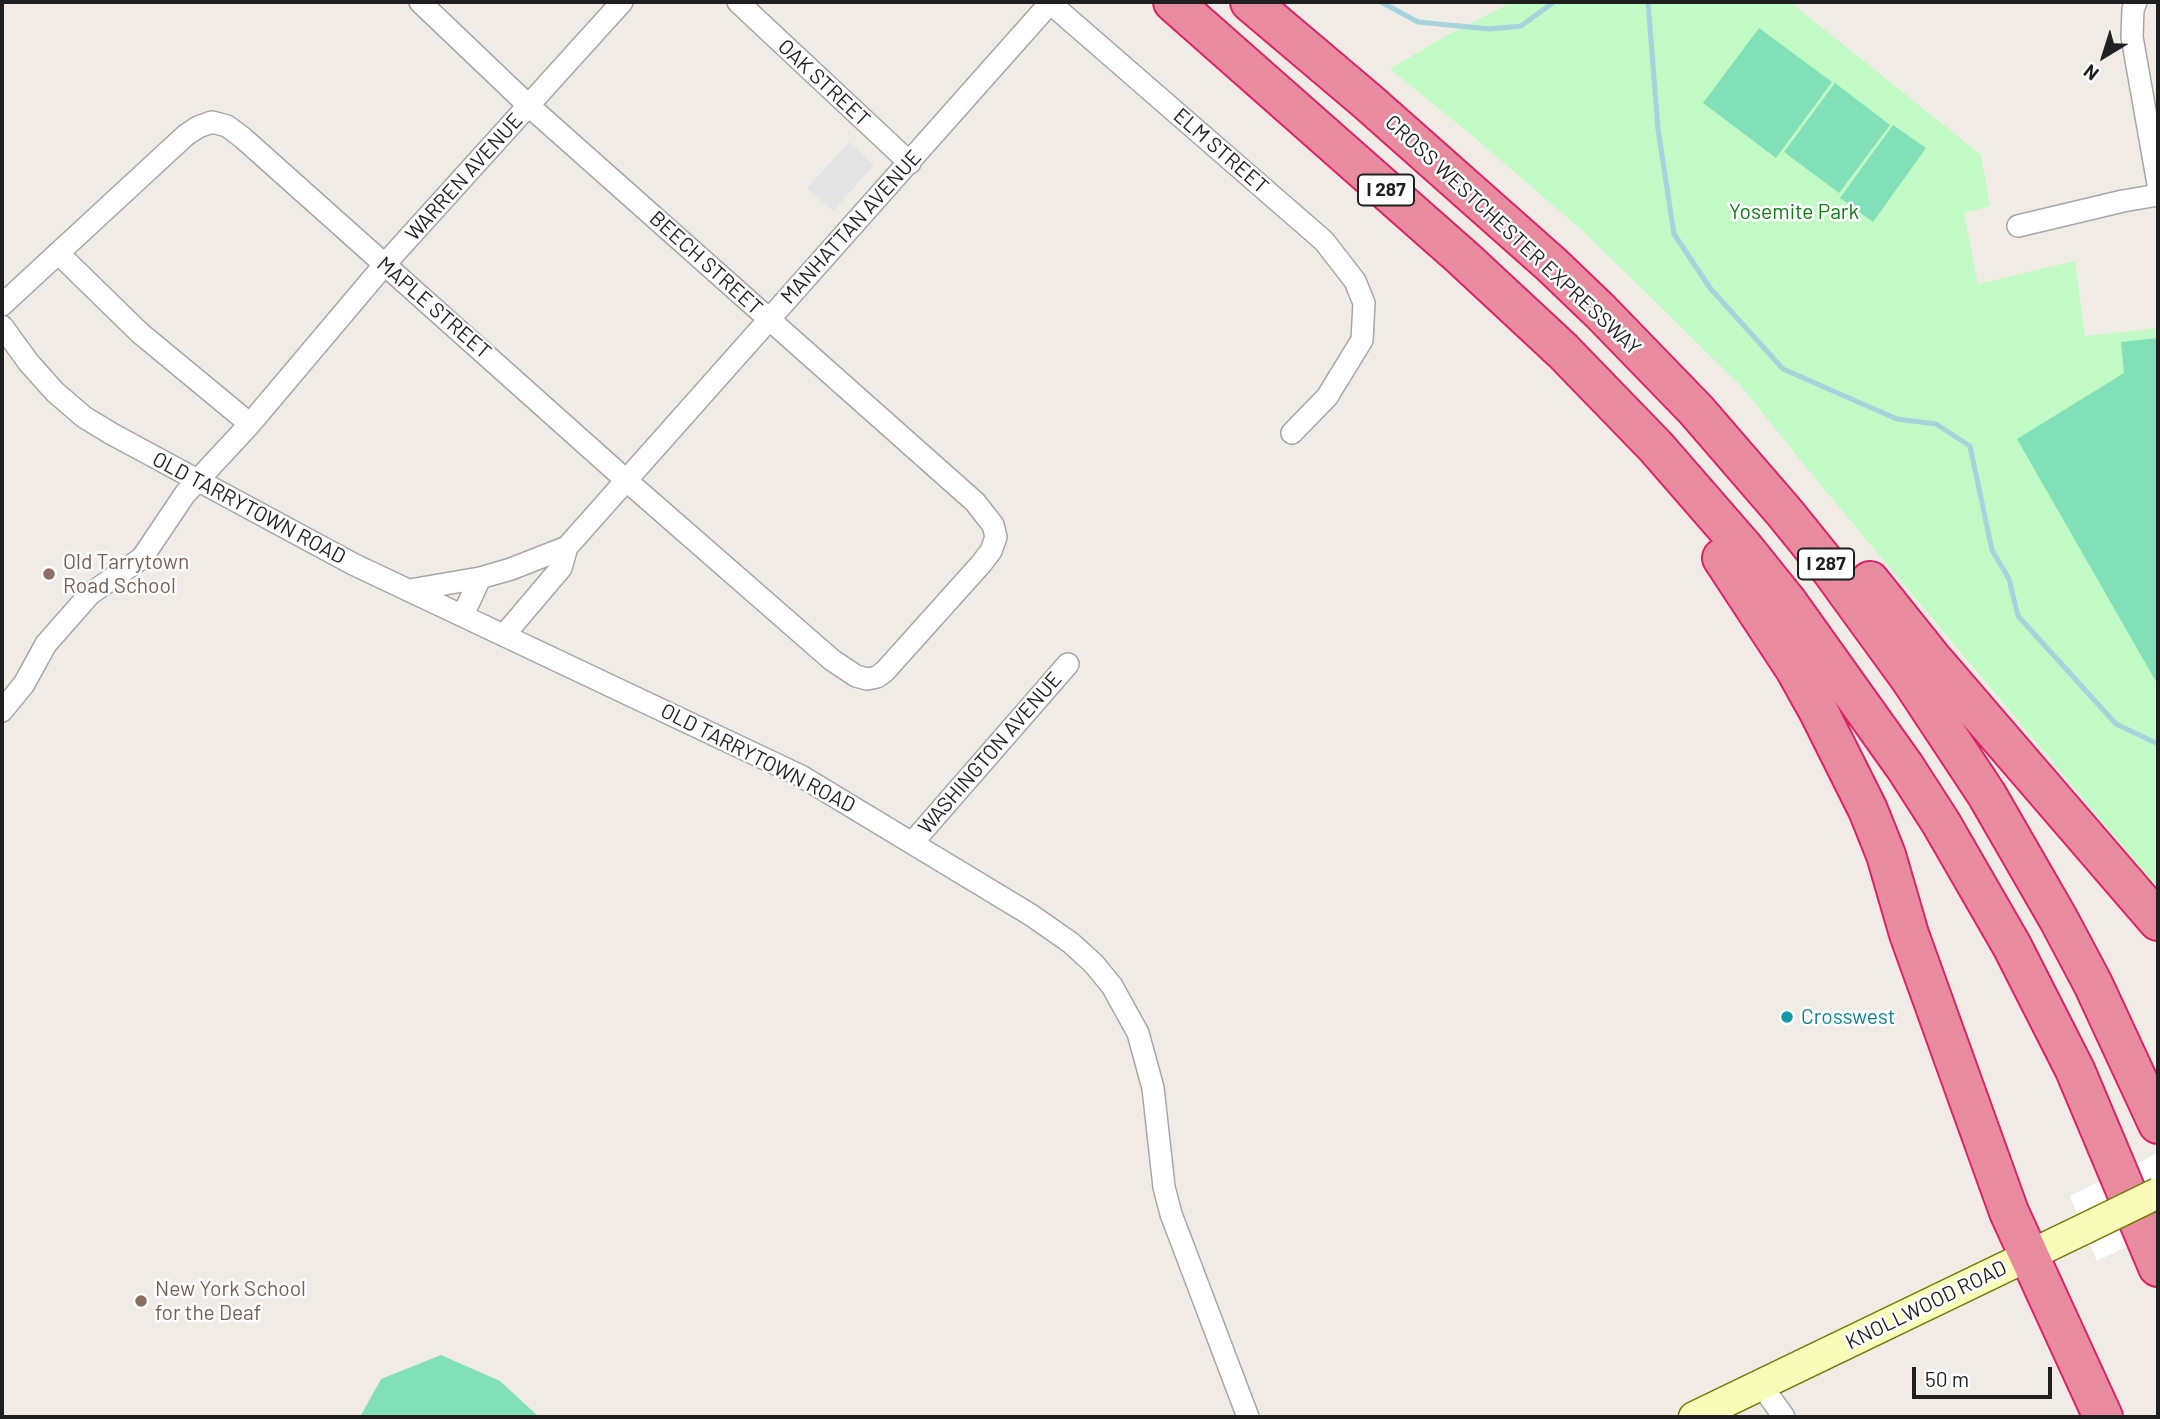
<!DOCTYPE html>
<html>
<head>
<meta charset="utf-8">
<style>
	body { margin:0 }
	#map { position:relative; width:2160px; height:1419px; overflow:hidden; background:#f0ece5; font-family:Barlow,sans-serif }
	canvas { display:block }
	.frame { position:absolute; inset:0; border:4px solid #1f1f1f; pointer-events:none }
	.north { position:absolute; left:2069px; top:21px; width:70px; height:70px; -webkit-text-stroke:5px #fff; paint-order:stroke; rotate:218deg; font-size:19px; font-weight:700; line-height:28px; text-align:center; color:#1f1f1f }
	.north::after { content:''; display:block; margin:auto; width:24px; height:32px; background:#1f1f1f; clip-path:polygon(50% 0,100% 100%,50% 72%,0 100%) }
	.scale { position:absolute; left:1912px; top:1367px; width:140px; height:32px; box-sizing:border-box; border:4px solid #1f1f1f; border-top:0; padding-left:9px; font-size:21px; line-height:24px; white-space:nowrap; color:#1f1f1f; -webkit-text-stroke:5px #fff; paint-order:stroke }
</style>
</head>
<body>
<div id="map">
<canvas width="2160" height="1419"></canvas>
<div class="frame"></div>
<div class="north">N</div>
<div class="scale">50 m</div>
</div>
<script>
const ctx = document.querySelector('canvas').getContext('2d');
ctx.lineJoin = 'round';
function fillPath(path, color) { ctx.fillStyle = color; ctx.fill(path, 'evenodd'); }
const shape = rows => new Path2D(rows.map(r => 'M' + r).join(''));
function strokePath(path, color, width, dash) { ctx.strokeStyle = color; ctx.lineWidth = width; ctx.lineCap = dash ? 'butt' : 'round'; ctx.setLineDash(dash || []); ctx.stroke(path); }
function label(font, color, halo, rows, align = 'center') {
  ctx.font = font + ' Barlow,sans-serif'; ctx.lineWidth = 5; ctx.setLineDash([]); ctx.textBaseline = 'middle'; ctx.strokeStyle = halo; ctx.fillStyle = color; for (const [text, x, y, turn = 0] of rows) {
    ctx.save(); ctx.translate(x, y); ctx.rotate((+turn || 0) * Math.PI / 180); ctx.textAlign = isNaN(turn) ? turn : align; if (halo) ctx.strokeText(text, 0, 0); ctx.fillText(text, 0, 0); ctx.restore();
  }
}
fillPath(shape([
	[1512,2,1790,2,1981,155,1990,206,1964,213,1978,284,2075,261,2085,336,2158,328,2158,888,1814,477,1741,386,1584,232,1468,132,1390,69,1444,37]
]), '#c1fac4');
fillPath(shape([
	[1759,28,1832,82,1776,158,1703,103],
	[1835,83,1890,125,1839,193,1784,152],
	[1893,125,1926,148,1873,222,1840,198],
	[2158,338,2158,685,2017,439,2124,373,2121,342],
	[441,1355,500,1381,539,1417,360,1417,381,1379]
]), '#82e0b9');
fillPath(shape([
	[849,142,874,165,833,211,807,188]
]), '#e3e3e3');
fillPath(shape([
	[2158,1153,2158,1231,2097,1261,2070,1196]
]), '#fff');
strokePath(shape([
	[1381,2,1418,22,1490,29,1521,26,1554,2],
	[1648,2,1658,129,1674,234,1710,288,1783,369,1897,419,1936,424,1970,446,1992,550,2009,579,2018,616,2116,724,2158,744]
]), '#a5d3de', 5);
const minor = shape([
	[738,2,910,163],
	[1049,2,1324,241,1355,281,1364,303,1362,340,1327,397,1292,433],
	[2136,2,2133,9,2132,37,2158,184],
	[2018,226,2123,201,2158,195],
	[58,253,140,333,250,424],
	[2,305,186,135,198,127,212,122,227,126,243,138,627,481,832,660,856,676,867,679,877,677,885,671,981,564,991,551,996,537,993,525,975,502,528,105,420,2],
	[2,326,29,363,55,392,84,417,112,434,353,564,801,776,1031,915,1071,943,1094,964,1112,986,1138,1033,1153,1088,1164,1187,1171,1214,1248,1417],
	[410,590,480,578,511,569,567,547],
	[463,615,480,578],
	[505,634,561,568,567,547,1051,2],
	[2,711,24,684,46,644,90,594,142,558,185,494,250,424,385,264,622,2],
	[913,842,1068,664],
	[1761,1385,1784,1417]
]);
const secondary = shape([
	[1694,1417,2084,1229]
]);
const motorway = shape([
	[1173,2,1463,258,1563,351,1656,447,1743,547,1788,603,1905,767,1941,823,2012,946,2075,1070,2158,1267],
	[1250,2,1367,101,1552,265,1601,312,1696,410,1785,513,1831,570,1911,680,1987,795,2059,920,2093,984,2158,1124],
	[1722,558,1795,669,1819,712,1868,810,1886,855,1909,934,2009,1212,2103,1417],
	[1870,581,1934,661,2158,921]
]);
strokePath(minor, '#a6a6a6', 24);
strokePath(secondary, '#707903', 33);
strokePath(motorway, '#de2268', 42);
strokePath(minor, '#fff', 21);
strokePath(secondary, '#f9fbb8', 30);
strokePath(motorway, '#e88b9f', 38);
const secondaryBridge = shape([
	[2084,1229,2158,1193]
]);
strokePath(secondaryBridge, '#707903', 33, []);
strokePath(secondaryBridge, '#f9fbb8', 30);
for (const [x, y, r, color] of [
	[49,574,7,"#8d6e63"],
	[1787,1017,7,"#0f9aa8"],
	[141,1301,7,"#8d6e63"]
]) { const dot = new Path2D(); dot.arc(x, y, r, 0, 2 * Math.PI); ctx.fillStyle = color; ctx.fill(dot); strokePath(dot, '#fff', 2.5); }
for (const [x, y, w] of [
	[1386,190,56],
	[1826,564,56]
]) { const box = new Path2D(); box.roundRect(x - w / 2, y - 15.5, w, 31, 5); ctx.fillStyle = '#fff'; ctx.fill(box); strokePath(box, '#1f1f1f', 2); }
label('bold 19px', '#1f1f1f', null, [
	["I 287",1386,190],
	["I 287",1826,564]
]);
label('21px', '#1f1f1f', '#fff', [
	["OAK STREET",824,83,43],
	["ELM STREET",1221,151,41],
	["WARREN AVENUE",464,177,-48],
	["MANHATTAN AVENUE",851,227,-48],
	["CROSS WESTCHESTER EXPRESSWAY",1513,235,43],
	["BEECH STREET",706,263,42],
	["MAPLE STREET",434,308,41],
	["OLD TARRYTOWN ROAD",249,508,28],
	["WASHINGTON AVENUE",990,753,-49],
	["OLD TARRYTOWN ROAD",758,758,27],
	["KNOLLWOOD ROAD",1926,1305,-26]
]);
label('21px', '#0a8010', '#fff', [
	["Yosemite Park",1794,212]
]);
label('21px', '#785e54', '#fff', [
	["Old Tarrytown",63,562],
	["Road School",63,586],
	["New York School",155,1289],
	["for the Deaf",155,1313]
], 'left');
label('21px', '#0d838f', '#fff', [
	["Crosswest",1801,1017]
], 'left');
</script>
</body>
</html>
